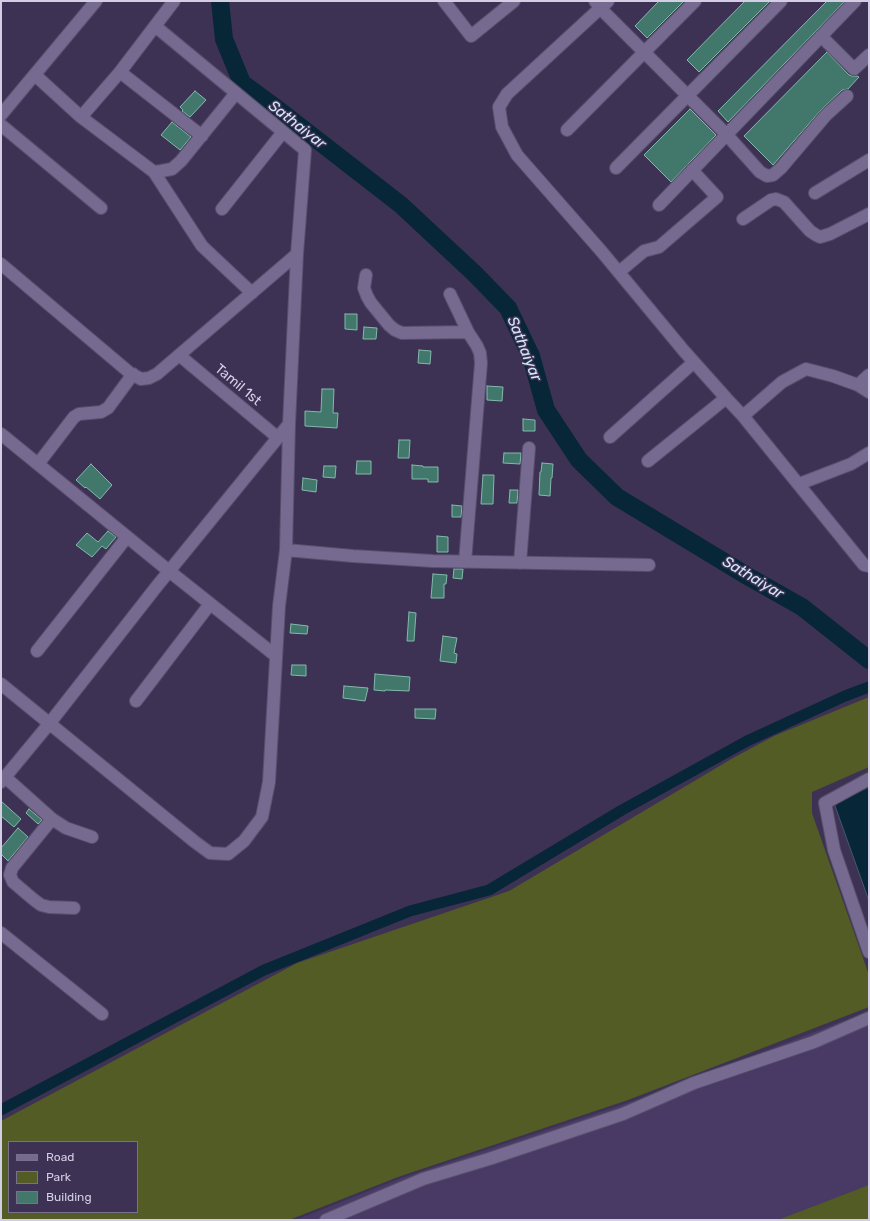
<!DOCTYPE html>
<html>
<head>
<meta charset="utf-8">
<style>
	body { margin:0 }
	#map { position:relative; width:870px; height:1221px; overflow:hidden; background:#3d3254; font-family:Rubik,sans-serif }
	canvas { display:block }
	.frame { position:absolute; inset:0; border:2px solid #d4cee4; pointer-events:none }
	.legend { position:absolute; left:8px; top:1141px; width:130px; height:72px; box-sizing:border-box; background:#3d3254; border:1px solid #79708e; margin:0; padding:5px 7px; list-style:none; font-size:12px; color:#d4cee4 }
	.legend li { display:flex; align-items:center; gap:8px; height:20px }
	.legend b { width:20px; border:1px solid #79708e }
</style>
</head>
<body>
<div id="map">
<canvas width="870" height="1221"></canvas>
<div class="frame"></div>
<ul class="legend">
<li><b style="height:5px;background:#766a91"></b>Road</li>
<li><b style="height:11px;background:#525c24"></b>Park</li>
<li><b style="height:11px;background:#42786c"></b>Building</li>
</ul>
</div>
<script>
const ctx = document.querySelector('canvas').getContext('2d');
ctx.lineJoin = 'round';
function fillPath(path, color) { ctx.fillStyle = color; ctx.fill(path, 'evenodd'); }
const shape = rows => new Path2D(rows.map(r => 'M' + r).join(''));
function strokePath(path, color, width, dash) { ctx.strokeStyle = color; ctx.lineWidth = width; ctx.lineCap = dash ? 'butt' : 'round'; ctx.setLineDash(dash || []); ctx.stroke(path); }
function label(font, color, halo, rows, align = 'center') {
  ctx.font = font + ' Rubik,sans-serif'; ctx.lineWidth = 3; ctx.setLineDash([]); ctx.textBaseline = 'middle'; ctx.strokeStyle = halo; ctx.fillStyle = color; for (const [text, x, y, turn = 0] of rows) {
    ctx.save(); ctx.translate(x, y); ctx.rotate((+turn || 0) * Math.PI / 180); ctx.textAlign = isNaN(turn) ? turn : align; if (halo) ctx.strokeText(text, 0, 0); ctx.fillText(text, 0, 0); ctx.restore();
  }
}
fillPath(shape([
	[869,1011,869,1220,296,1220,401,1178,636,1100]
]), '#483a64');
fillPath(shape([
	[869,697,869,767,812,792,812,813,869,975,869,1007,628,1100,398,1177,289,1220,1,1220,1,1121,297,963,509,891,733,758,774,736],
	[9,1142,137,1142,137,1212,9,1212],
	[869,1185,869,1220,778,1220]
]), '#525c24');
const water = shape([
	[869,787,869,901,834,803,869,787]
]);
fillPath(water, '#072638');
strokePath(water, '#44586c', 1);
strokePath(shape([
	[1,1110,264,970,410,911,489,890,622,810,747,741,845,696,869,687]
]), '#072638', 11);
strokePath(shape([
	[220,1,224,39,242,83,280,111,401,205,475,274,508,308,531,356,546,410,579,460,617,497,749,577,802,607,869,660]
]), '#072638', 18);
const building = shape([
	[659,1,684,1,647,38,635,26,659,1],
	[745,1,770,1,699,72,687,60,745,1],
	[827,1,845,1,728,122,718,111,827,1],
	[827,52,849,75,852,76,857,76,859,77,848,89,842,90,821,110,773,165,744,136,827,52],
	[195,91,206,100,190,117,182,111,183,110,180,107,195,91],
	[690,109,716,135,671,182,644,155,690,109],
	[172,122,191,137,180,150,161,135,172,122],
	[345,314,357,314,357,330,345,329,345,314],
	[364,327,377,328,376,339,363,339,364,327],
	[419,350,431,351,430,364,418,363,419,350],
	[487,386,503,387,502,401,487,400,487,386],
	[322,389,334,389,333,413,338,413,337,428,305,426,305,411,321,412,322,389],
	[523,419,535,420,535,431,523,431,523,419],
	[399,440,410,440,409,458,398,458,399,440],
	[504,453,521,453,520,464,503,463,504,453],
	[357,461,371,461,371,474,356,474,357,461],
	[542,463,553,464,552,478,551,478,550,496,539,495,540,472,541,472,542,463],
	[91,464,112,485,100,499,86,487,85,488,76,480,91,464],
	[412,465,423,466,423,467,438,467,438,482,428,482,428,479,412,479,412,465],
	[324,466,336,466,335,478,323,477,324,466],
	[483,475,494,475,493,504,481,504,483,475],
	[303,478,317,480,316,492,302,490,303,478],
	[510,490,518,490,517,503,509,503,510,490],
	[452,505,462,506,461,517,452,517,452,505],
	[108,531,116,537,106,549,102,546,92,557,76,545,87,533,98,542,108,531],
	[437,536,448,537,448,552,437,552,437,536],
	[454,569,463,569,462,579,453,578,454,569],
	[433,574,447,575,446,584,444,584,444,598,431,598,433,574],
	[409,612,416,613,414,641,407,641,409,612],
	[291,624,308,626,307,634,290,633,291,624],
	[443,636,457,638,454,653,457,654,456,663,440,661,443,636],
	[292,665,306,665,306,676,291,675,292,665],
	[375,674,410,677,409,691,385,690,385,691,374,690,375,674],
	[344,686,368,688,365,701,343,698,344,686],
	[415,709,436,709,435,719,415,718,415,709],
	[1,801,21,819,14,827,1,816,1,801],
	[29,809,42,820,38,824,26,813,29,809],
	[18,828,28,837,8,861,1,854,1,848,18,828]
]);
fillPath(building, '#42786c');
strokePath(building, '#82b9ac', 1);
const minor = shape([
	[444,1,471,36,514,1],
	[595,1,605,13,726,134,760,172,767,176,773,175,781,168,826,115,847,96],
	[608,1,507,94,499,107,502,127,517,155,602,252,684,351,726,398,743,416,864,565,869,566],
	[821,36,854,69,869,55],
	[120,72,202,136],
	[35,75,81,117,120,72,174,1],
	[1,115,96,1],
	[81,117,154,172,161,171,172,169,181,161,236,93],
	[1,125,101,208],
	[567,130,695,1],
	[616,168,781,1],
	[154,172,202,246,252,293],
	[815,193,869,160],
	[659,205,855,1],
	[222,209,283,132],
	[743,219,771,200,776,199,784,202,810,231,816,235,820,237,830,234,869,214],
	[1,264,130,373,141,379,149,378,157,374,297,254],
	[619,272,644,251,659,247,717,197,692,170],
	[366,275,364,288,367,296,371,303,389,325,395,330,402,333,468,332],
	[450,294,468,332,477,346,480,353,481,363,465,562],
	[179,355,277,437],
	[858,385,869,392],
	[743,416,782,382,806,369,833,376,858,385,869,375],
	[1,434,169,571,276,656],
	[610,437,694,362],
	[648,461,726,398],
	[38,464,74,417,79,414,101,412,108,408,133,374],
	[799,484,851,464,869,453],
	[286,550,353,556,433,561,649,565],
	[520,563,529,448],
	[37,651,127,537],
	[1,684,195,842,210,853,228,854,244,841,262,817,269,782,279,606,286,550,289,424,297,254,305,150,155,26],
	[136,701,210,604],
	[5,777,52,819,66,828,92,837],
	[869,779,825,803,834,850,869,952],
	[1,782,49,724,157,586,289,424],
	[52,819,12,868,10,875,13,882,33,899,41,905,49,907,74,908],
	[1,933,102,1014],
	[326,1220,423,1179,489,1159,623,1114,694,1083,814,1042,869,1018]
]);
strokePath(minor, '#594f6c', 14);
strokePath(minor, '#766a91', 12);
label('14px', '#d4cee4', '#3d3254', [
	["Tamil 1st",238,385,40]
]);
label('italic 15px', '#d2e7f6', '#3d3254', [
	["Sathaiyar",297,125,38],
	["Sathaiyar",524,349,68],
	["Sathaiyar",753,578,31]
]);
</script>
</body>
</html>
